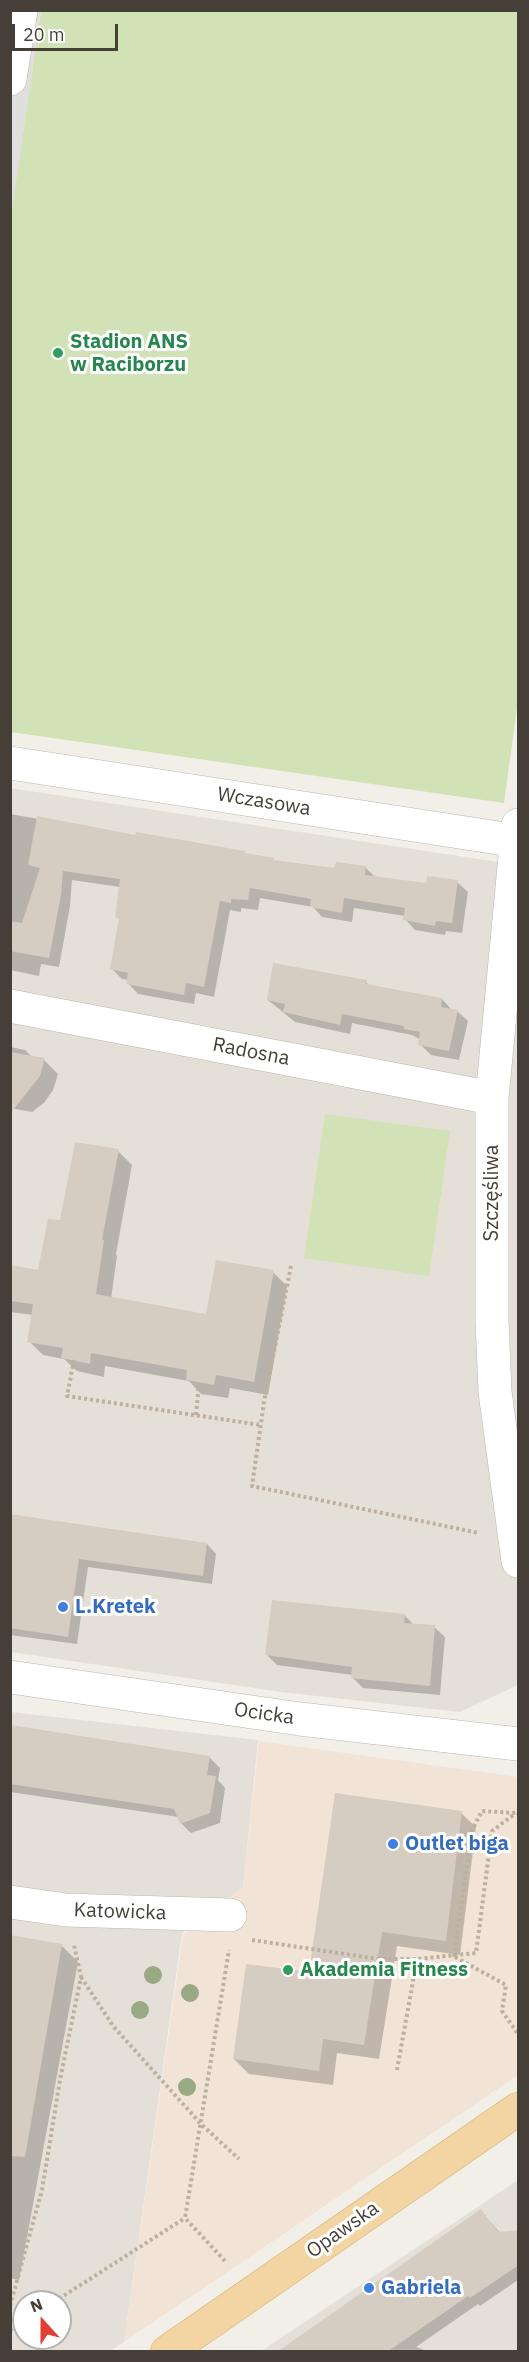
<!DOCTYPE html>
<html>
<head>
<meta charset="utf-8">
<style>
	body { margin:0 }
	#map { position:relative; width:529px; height:2362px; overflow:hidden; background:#f2efe9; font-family:"IBM Plex Sans",sans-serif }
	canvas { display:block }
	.frame { position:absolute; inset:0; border:12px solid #453f38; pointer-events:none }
	.north { position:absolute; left:12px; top:2290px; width:60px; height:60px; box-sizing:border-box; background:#fff; border:2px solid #b5b2af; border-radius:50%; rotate:339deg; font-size:16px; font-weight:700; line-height:24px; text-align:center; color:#453f38 }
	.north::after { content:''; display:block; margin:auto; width:21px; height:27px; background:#e03f32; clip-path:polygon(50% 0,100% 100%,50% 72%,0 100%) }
	.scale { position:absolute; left:12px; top:24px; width:106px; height:27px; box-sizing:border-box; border:3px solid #453f38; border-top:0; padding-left:8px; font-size:18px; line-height:21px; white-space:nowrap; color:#453f38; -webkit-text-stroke:4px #fff; paint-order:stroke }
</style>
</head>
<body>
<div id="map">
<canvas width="529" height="2362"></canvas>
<div class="frame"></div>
<div class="north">N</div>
<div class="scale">20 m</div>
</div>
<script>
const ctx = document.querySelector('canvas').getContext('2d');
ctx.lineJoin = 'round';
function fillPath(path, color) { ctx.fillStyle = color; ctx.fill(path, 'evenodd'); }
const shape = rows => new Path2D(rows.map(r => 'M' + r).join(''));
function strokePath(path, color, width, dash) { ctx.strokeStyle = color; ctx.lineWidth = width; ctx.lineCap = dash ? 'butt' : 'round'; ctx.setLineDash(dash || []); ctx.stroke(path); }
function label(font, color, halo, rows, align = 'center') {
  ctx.font = font + ' "IBM Plex Sans",sans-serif'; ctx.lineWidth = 6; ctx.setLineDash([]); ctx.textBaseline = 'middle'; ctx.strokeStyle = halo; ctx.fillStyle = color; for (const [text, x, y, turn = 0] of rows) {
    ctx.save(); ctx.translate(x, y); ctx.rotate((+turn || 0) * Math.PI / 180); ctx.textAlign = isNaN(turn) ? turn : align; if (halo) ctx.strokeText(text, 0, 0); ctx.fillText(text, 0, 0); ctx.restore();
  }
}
fillPath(shape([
	[10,788,518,865,518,1685,460,1712,281,1692,11,1652],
	[11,1712,258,1740,243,1888,182,1933,124,2342,110,2351,11,2352],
	[24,2302,60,2302,60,2338,24,2338],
	[518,2180,518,2351,261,2351]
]), '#e5e0d7');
fillPath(shape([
	[259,1741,518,1777,518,2075,124,2342,183,1935,243,1888]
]), '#f1e4d6');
fillPath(shape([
	[41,11,518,11,518,701,504,803,11,732,10,218],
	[325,1114,450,1131,429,1276,304,1258]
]), '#d1e2b6');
fillPath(shape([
	[21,11,41,11,11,218,11,79]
]), '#e1dfdd');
fillPath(shape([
	[10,814,247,855,275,862,336,870,365,867,376,878,427,885,457,882,468,892,462,933,446,931,445,935,415,930,405,919,405,916,354,908,352,922,322,917,313,907,260,898,258,910,241,908,241,912,230,910,214,997,196,993,194,1004,138,994,128,983,128,980,122,979,112,969,120,920,116,916,120,887,72,880,70,906,59,967,41,964,39,976,10,970],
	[366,982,371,987,442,999,452,1010,457,1011,468,1021,459,1060,431,1055,420,1044,421,1040,412,1035,352,1023,350,1034,295,1022,268,1000],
	[10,1047,25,1050,33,1058,44,1060,58,1074,53,1090,44,1103,32,1112,10,1108],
	[118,1151,132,1165,116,1254,117,1256,111,1299,207,1316,273,1272,287,1286,268,1395,230,1388,228,1398,201,1394,189,1381,105,1366,104,1377,77,1371,64,1359,43,1355,29,1341,33,1315,10,1312,10,1266,39,1271,61,1222],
	[10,1515,207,1544,216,1554,212,1584,88,1567,77,1644,10,1635],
	[404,1615,414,1625,434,1627,445,1637,440,1695,363,1688,353,1678,353,1675,277,1665,267,1655],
	[10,1727,209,1757,220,1768,218,1780,225,1788,220,1823,191,1833,181,1823,179,1817,10,1792],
	[461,1813,476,1827,460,1955,397,1946,379,2059,337,2053,333,2085,249,2074,234,2059],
	[10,1937,62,1946,78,1962,19,2280,10,2278],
	[481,2211,500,2233,518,2233,518,2280,480,2306,478,2304,416,2347,430,2352,280,2352]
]), '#0003');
fillPath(shape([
	[37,816,135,835,136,832,245,851,245,853,274,858,274,860,334,868,336,862,366,866,365,875,426,883,427,876,458,880,452,923,436,921,435,926,403,920,405,908,344,898,342,913,310,907,311,899,250,888,248,900,231,899,231,903,220,901,204,987,186,983,184,995,126,984,128,973,110,969,119,918,115,917,120,879,63,871,61,895,49,958,10,951,10,921,22,923,40,868,28,865],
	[273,963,367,980,366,984,442,998,441,1007,458,1010,449,1051,418,1045,420,1032,404,1029,404,1026,342,1014,340,1025,283,1012,285,1004,267,1000],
	[10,1052,45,1058,40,1076,10,1114],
	[75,1142,119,1149,102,1240,104,1240,96,1294,206,1314,216,1260,274,1270,254,1382,216,1375,214,1385,186,1380,187,1370,91,1353,90,1364,61,1358,63,1348,27,1342,33,1304,10,1301,10,1265,38,1270,48,1219,60,1220],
	[10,1514,207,1543,203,1576,79,1559,68,1637,10,1628],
	[272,1600,405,1614,404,1623,435,1625,430,1686,351,1678,352,1667,265,1655],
	[10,1725,210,1756,207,1775,216,1776,210,1813,180,1824,174,1809,10,1784],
	[335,1793,462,1811,446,1941,382,1932,364,2045,323,2039,319,2071,233,2059,246,1964,309,1972],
	[10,1935,62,1944,25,2157,10,2156],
	[481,2209,498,2232,519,2230,519,2265,470,2298,468,2296,387,2352,277,2352]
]), '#d5ccc2');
const minor = shape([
	[10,79,21,10],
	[10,763,518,841],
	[518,825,492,1098,492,1321,495,1392,518,1561],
	[10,1006,492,1098],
	[10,1677,300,1719,518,1744],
	[10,1902,66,1910,230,1915]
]);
const major = shape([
	[167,2352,518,2109]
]);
strokePath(minor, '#bdb5ac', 34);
strokePath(major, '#d5b173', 34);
strokePath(shape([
	[291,1266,264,1402,252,1486,479,1533],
	[74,1360,67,1396,261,1425],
	[196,1415,199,1383],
	[252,1940,378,1959,417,1959,476,1953,492,1831,516,1813],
	[454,1957,472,1830,482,1811,515,1813],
	[455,1957,506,1985,502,2011,518,2034],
	[81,1977,113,2026,201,2124,239,2159],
	[397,2070,417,1959],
	[225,2261,185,2218,229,1950],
	[54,2302,185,2218],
	[10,2306,42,2190,60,2080,81,1977,74,1945],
	[10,2330,24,2321]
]), '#bdb09f', 4, [3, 3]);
strokePath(minor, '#fff', 33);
strokePath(major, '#f2d5a2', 33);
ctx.fillStyle = '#98a984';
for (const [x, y] of [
	[153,1975],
	[190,1993],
	[140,2010],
	[187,2087]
]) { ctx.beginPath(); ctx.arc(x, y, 9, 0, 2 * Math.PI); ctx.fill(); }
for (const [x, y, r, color] of [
	[58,353,6,"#2e9e5b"],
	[63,1607,6,"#3f7fe0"],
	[393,1844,6,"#3f7fe0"],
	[288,1970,6,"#2e9e5b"],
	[369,2288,6,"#3f7fe0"]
]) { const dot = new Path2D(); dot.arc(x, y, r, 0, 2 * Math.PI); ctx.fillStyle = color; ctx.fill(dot); strokePath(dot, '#fff', 2); }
label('bold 20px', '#27864d', '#fff', [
	["Stadion ANS",70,342],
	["w Raciborzu",70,365],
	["Akademia Fitness",300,1970]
], 'left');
label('20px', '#453f38', '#fff', [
	["Wczasowa",264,802,9],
	["Radosna",251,1052,11],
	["Szczęśliwa",492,1193,-90],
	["Ocicka",264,1714,8],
	["Katowicka",120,1912,2],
	["Opawska",343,2230,-35]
]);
label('bold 20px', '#366cbe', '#fff', [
	["L.Kretek",75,1607],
	["Outlet biga",405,1844],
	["Gabriela",381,2288]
], 'left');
</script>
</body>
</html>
